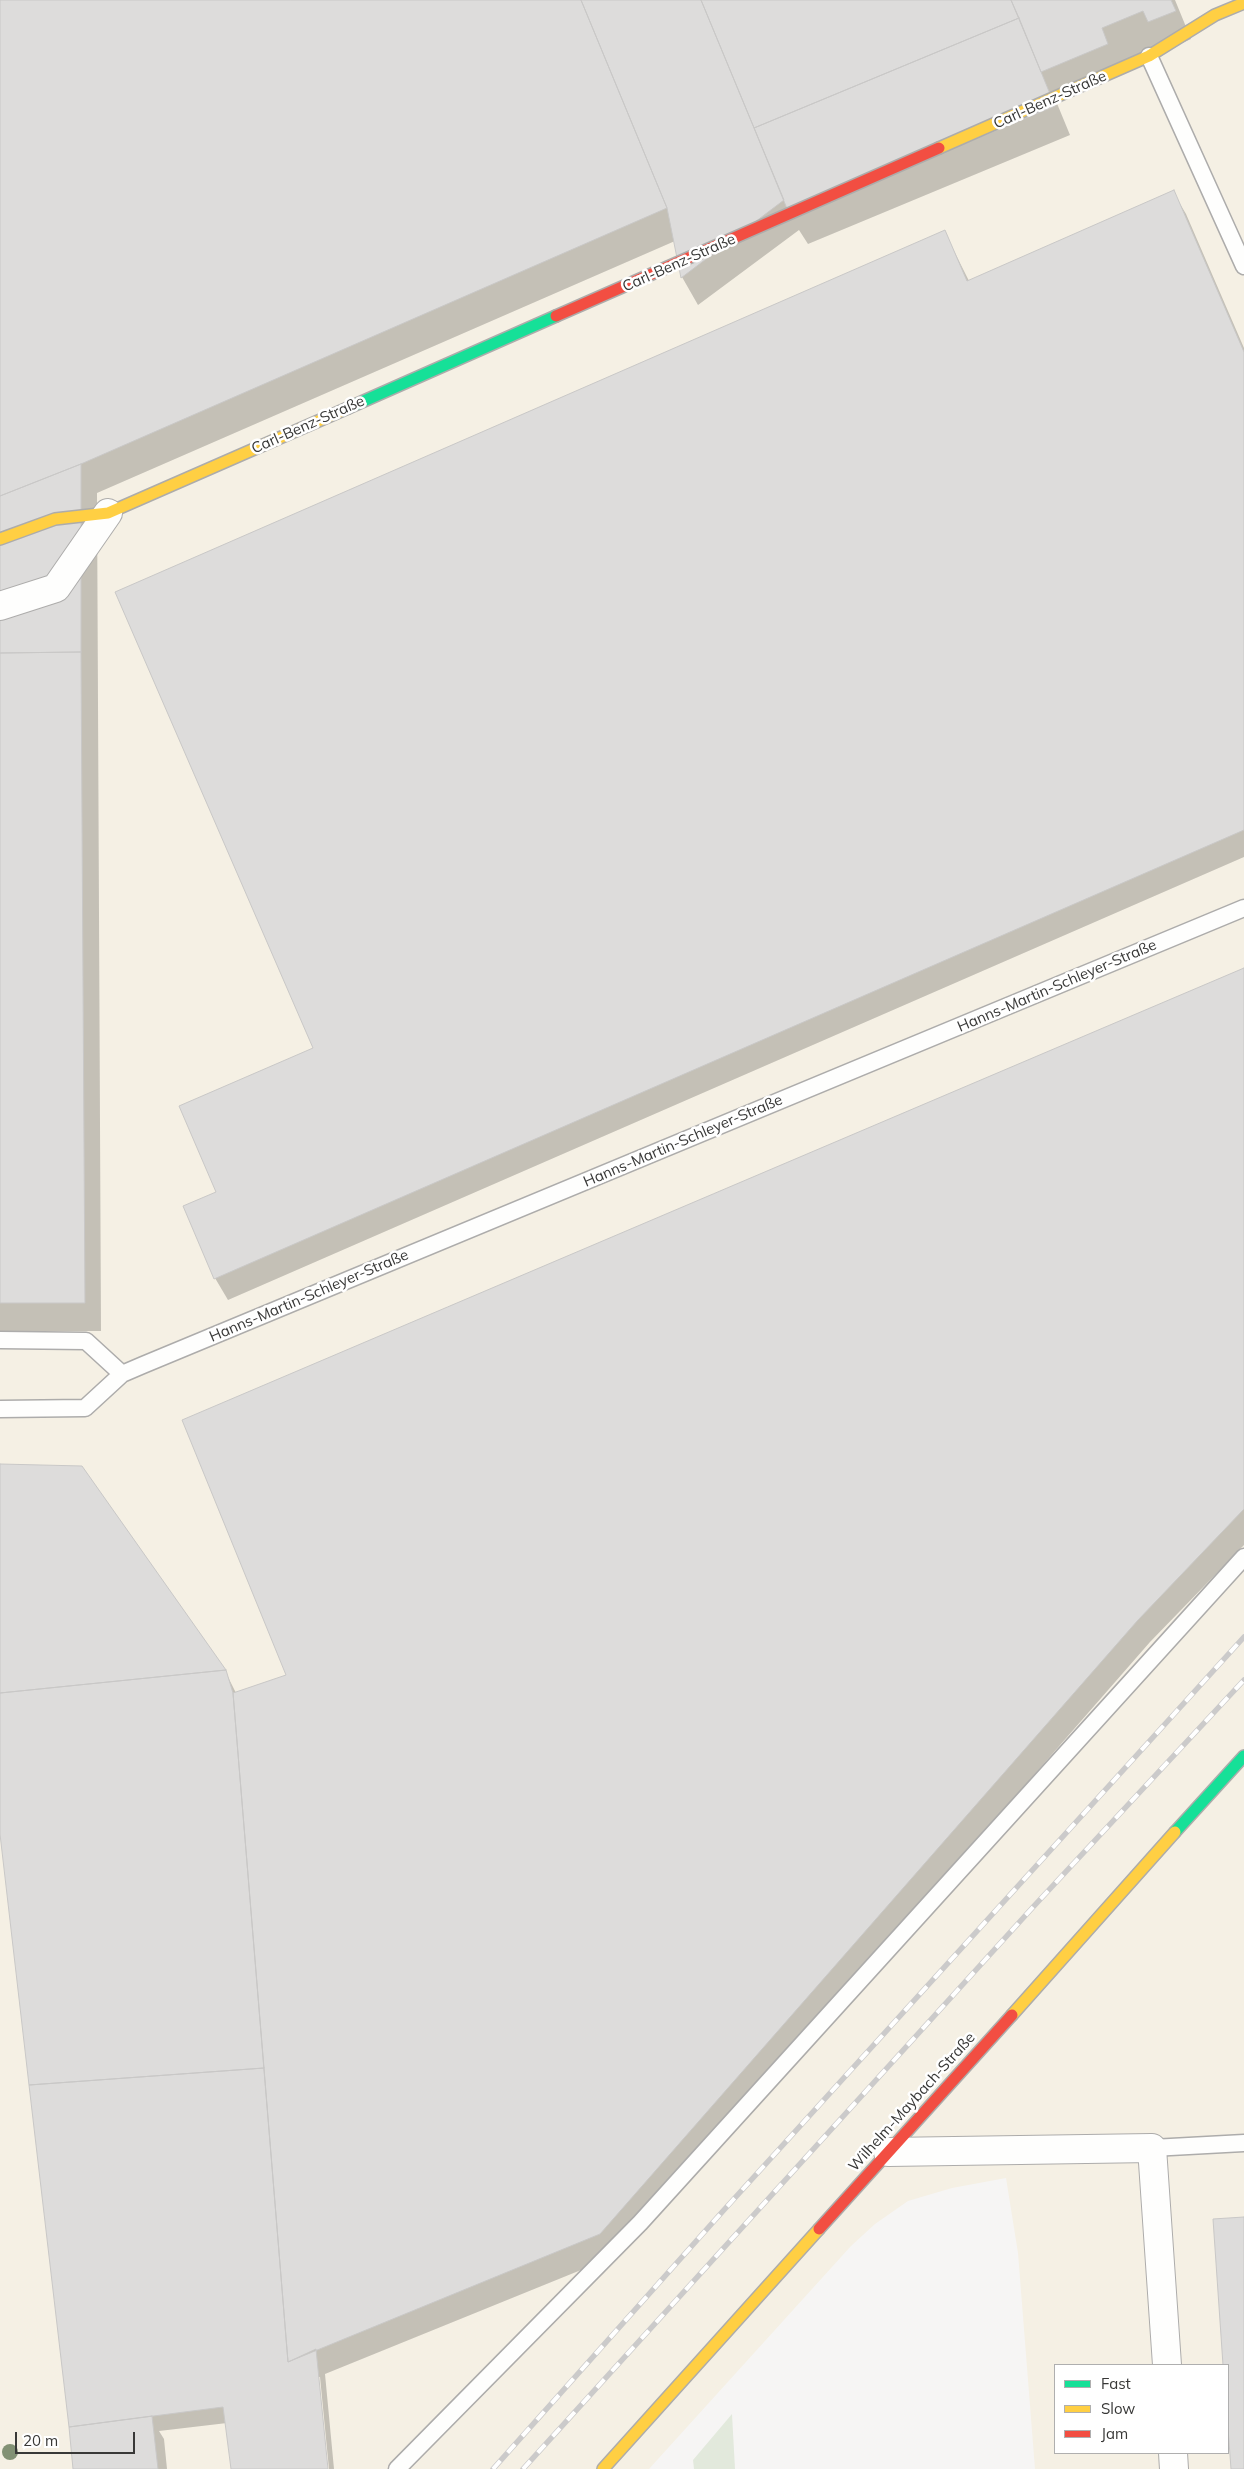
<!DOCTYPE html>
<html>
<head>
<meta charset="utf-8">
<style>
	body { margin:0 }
	#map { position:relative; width:1244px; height:2469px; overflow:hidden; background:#f6f5f4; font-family:Mulish,sans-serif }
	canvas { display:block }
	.legend { position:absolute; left:1054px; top:2364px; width:175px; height:90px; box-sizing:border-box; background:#fff; border:1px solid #afafaf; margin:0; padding:6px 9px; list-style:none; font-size:15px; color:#383837 }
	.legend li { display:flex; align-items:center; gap:10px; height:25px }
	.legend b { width:25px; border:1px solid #afafaf }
	.scale { position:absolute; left:15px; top:2432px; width:120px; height:22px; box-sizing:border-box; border:2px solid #383837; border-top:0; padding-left:6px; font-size:15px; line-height:18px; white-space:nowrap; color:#383837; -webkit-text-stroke:4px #fff; paint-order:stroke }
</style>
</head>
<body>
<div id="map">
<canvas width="1244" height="2469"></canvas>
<ul class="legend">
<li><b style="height:6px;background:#16e098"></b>Fast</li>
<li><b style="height:6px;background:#ffcf43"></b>Slow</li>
<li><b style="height:6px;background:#f24e42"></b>Jam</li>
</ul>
<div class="scale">20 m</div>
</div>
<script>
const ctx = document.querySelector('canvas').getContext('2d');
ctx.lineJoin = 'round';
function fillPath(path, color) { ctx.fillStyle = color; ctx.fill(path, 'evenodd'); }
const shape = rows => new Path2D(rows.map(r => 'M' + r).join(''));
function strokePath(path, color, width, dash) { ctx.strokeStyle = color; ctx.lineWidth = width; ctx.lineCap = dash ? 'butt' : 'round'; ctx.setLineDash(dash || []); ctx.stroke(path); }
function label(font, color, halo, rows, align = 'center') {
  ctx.font = font + ' Mulish,sans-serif'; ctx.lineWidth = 5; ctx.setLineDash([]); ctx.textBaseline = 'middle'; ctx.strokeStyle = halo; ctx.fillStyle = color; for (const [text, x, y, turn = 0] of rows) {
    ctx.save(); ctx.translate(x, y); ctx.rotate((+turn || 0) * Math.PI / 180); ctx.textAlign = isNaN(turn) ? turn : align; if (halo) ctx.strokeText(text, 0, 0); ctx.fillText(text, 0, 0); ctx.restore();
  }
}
fillPath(shape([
	[0,0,1244,0,1244,2469,1035,2469,1018,2253,1006,2178,952,2188,908,2201,875,2224,851,2246,649,2469,0,2469],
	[1055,2365,1228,2365,1228,2453,1055,2453]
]), '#f5f0e4');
fillPath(shape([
	[732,2414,735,2469,694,2469,693,2460]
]), '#e2e9dc');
fillPath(shape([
	[0,0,1175,0,1191,39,1056,101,1070,135,808,244,799,230,698,305,682,277,675,241,97,493,101,1331,0,1331],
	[1173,192,1186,214,1244,348,1244,857,228,1300,215,1278,218,1193,314,1049,944,231,969,281],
	[1244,969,1244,1545,1150,1642,613,2257,325,2374,334,2469,329,2469,320,2377,318,2377,326,2469,232,2469,227,2423,159,2431,164,2439,167,2469,75,2469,0,1822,0,1465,225,1671,236,1693,288,1676],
	[1244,2218,1244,2469,1232,2469,1228,2410,1228,2365,1225,2365,1214,2220]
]), '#0003');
const building = shape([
	[0,0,581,0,667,208,81,464,0,496,0,0],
	[581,0,701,0,784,200,681,278,667,208,581,0],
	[701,0,1011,0,1019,18,754,128,701,0],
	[1011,0,1171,0,1176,11,1148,22,1143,11,1102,28,1108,44,1041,72,1011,0],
	[1019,18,1055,106,790,216,754,128,1019,18],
	[1174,190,1244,352,1244,830,214,1279,183,1206,216,1192,179,1106,313,1048,115,592,945,230,967,281,1174,190],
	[81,464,81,652,0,653,0,496,81,464],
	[81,652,85,1303,0,1303,0,653,81,652],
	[1244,968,1244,1509,1138,1620,600,2234,288,2362,233,1693,286,1675,182,1420,1244,968],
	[0,1464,82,1466,226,1670,0,1693,0,1464],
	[226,1670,233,1693,264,2068,29,2085,0,1834,0,1693,226,1670],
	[264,2068,288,2362,316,2349,328,2469,231,2469,223,2407,69,2427,29,2085,264,2068],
	[1244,2217,1244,2469,1231,2469,1228,2428,1228,2365,1223,2365,1213,2219,1244,2217],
	[152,2416,158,2469,73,2469,69,2427,152,2416]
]);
fillPath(building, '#dddcdb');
strokePath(building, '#c9c8c7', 1);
const lane = shape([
	[1149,56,1244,266],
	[0,1340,86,1341,122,1374],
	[0,1409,85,1408,122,1374,143,1365,1244,908],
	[1152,2148,1244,2143],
	[397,2469,640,2223,1244,1557]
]);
const street = shape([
	[0,606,56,588,108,513],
	[888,2152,1152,2148,1167,2365],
	[1173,2453,1174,2469]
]);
const fast = shape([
	[348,408,556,316],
	[1175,1832,1244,1756]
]);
const slow = shape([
	[939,148,1149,56,1215,15,1244,3],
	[0,539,55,519,108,513,348,408],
	[1012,2015,1175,1832],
	[603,2469,819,2229]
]);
const jam = shape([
	[556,316,939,148],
	[819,2229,1012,2015]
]);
strokePath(lane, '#adacab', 19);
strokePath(street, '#adacab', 30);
strokePath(fast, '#adacab', 14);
strokePath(slow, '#adacab', 14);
strokePath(jam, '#adacab', 14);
strokePath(lane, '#fefefd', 16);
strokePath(street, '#fefefd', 28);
strokePath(fast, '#16e098', 11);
strokePath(slow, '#ffcf43', 11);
strokePath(jam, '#f24e42', 11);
const rail = shape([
	[493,2469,723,2211,1244,1637],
	[523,2469,1034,1906,1244,1680]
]);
strokePath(rail, '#cbcaca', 5.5);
strokePath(rail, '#fff', 4, [11]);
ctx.fillStyle = '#829174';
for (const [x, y] of [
	[10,2452]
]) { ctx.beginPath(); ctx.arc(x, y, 8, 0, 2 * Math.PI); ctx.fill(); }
label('15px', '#383837', '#fff', [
	["Carl-Benz-Straße",1050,100,-24],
	["Carl-Benz-Straße",679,263,-24],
	["Carl-Benz-Straße",308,425,-24],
	["Hanns-Martin-Schleyer-Straße",1057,986,-23],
	["Hanns-Martin-Schleyer-Straße",683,1141,-23],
	["Hanns-Martin-Schleyer-Straße",309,1296,-23],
	["Wilhelm-Maybach-Straße",912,2102,-48]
]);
</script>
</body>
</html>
